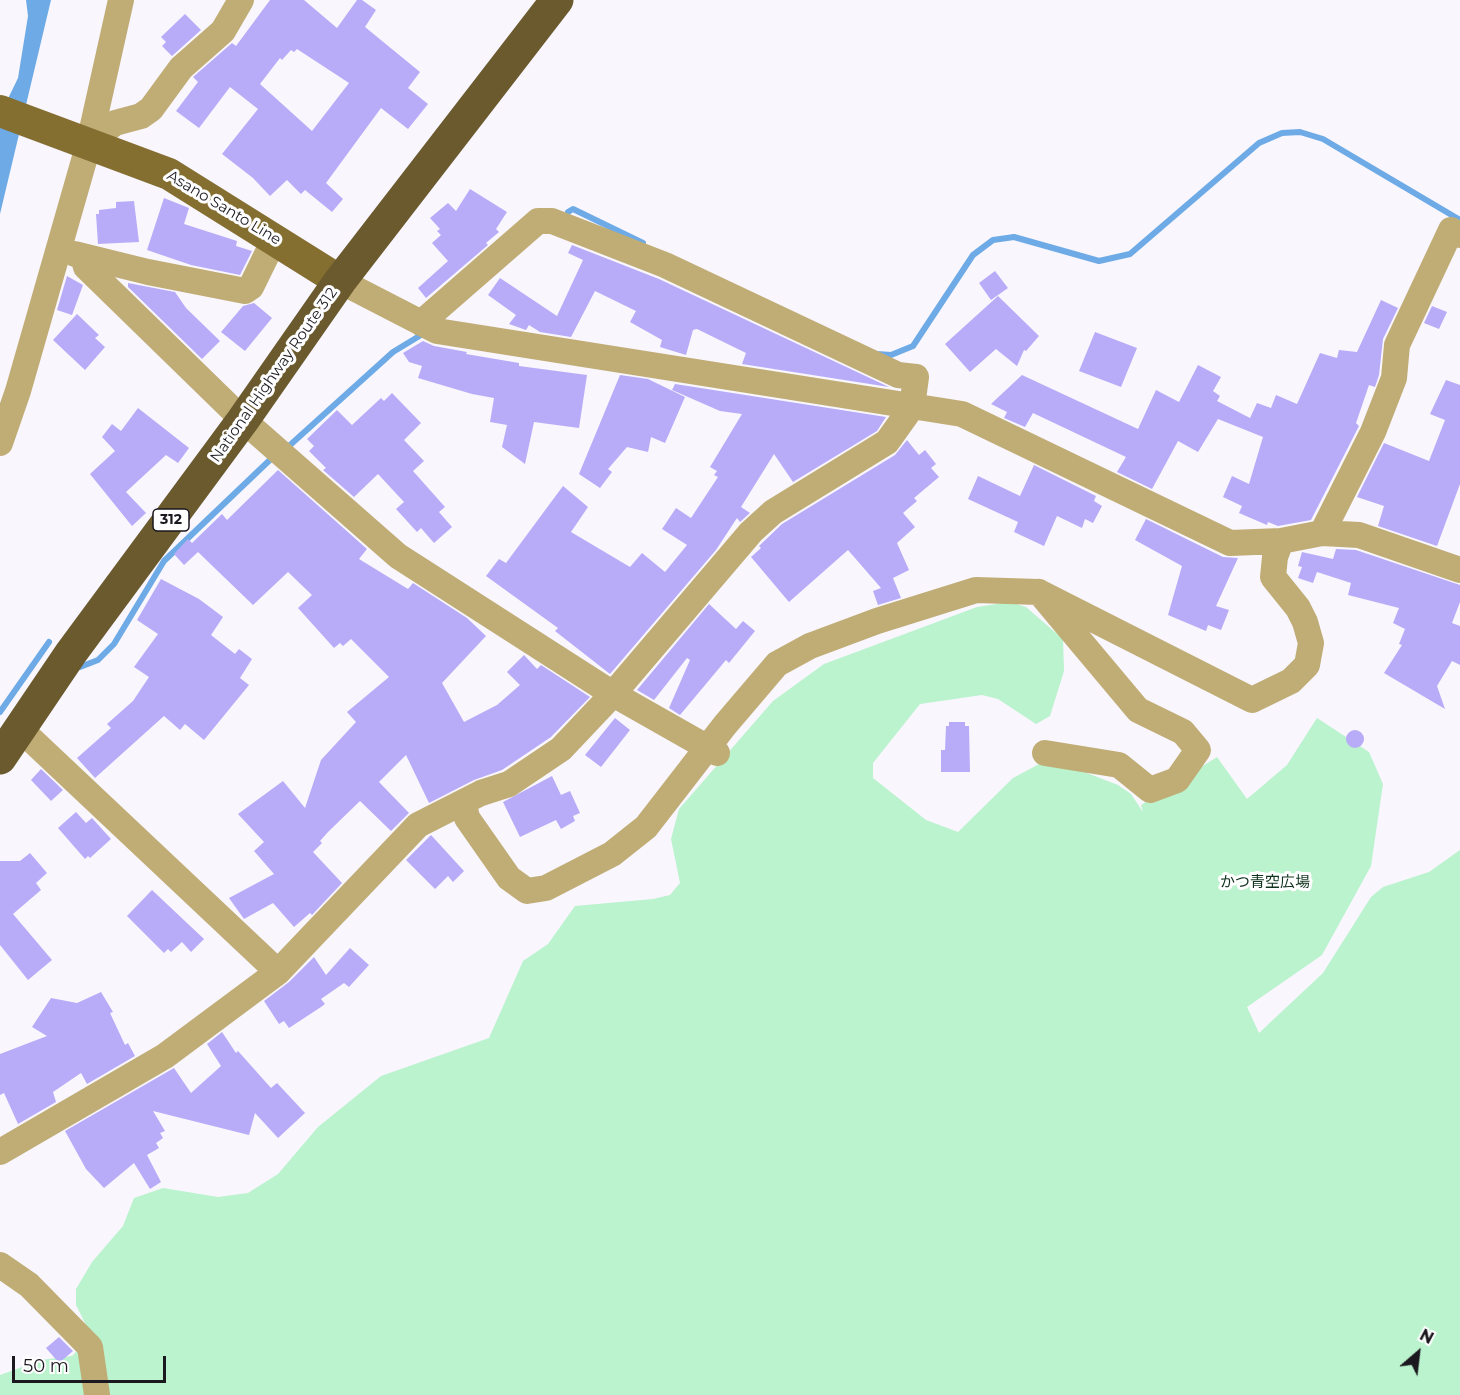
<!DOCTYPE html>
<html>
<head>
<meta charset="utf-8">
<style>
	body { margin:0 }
	#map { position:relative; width:1460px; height:1395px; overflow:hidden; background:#f9f6fe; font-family:Montserrat,sans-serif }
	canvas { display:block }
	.north { position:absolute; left:1388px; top:1323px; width:60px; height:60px; -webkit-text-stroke:4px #fff; paint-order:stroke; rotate:28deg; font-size:16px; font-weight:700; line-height:24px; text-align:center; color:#1b181f }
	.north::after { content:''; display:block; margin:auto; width:21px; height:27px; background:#1b181f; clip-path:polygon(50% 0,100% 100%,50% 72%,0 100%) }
	.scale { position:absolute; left:12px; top:1356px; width:154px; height:27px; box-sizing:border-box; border:3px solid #1b181f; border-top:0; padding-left:8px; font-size:18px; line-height:21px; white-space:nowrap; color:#1b181f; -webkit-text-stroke:4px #fff; paint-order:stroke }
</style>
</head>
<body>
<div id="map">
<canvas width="1460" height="1395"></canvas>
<div class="north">N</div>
<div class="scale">50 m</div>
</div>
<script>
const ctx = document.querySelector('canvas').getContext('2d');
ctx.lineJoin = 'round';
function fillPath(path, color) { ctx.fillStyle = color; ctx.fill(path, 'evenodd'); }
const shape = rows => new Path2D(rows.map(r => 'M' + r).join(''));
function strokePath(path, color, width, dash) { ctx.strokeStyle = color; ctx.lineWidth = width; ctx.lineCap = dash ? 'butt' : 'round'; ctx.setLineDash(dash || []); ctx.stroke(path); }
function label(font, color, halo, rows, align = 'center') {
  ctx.font = font + ' Montserrat,"Noto Sans JP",sans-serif'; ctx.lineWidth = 6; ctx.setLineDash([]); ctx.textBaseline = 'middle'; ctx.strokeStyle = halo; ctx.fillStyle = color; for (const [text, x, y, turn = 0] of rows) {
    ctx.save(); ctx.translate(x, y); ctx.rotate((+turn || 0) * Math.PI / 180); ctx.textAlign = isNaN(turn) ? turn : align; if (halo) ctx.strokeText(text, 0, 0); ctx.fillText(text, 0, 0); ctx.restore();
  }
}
fillPath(shape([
	[1010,602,1026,607,1063,639,1064,671,1050,716,1036,724,998,699,982,695,920,704,873,763,873,778,926,820,958,832,1013,778,1041,763,1056,761,1118,785,1131,794,1143,812,1141,805,1217,757,1247,799,1287,765,1317,718,1369,752,1383,784,1371,866,1322,955,1247,1007,1259,1033,1323,973,1371,897,1383,887,1429,872,1460,850,1460,1395,0,1395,0,1375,41,1360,72,1356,82,1346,89,1331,76,1305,76,1289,92,1262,123,1226,134,1198,163,1188,218,1197,248,1193,278,1174,318,1127,381,1076,489,1038,523,961,548,944,575,906,653,899,670,895,680,883,671,839,679,809,773,701,824,664,977,607]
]), '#baf3ce');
fillPath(shape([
	[26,0,51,0,0,214,0,115,18,78,28,16]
]), '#6eabe6');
strokePath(shape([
	[568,212,573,209,643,243],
	[877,354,891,355,913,346,973,255,993,240,1014,237,1099,261,1130,254,1259,143,1282,133,1300,132,1323,139,1460,220],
	[289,446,393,352,421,335],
	[80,667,98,660,114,644,164,561,274,456],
	[0,712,49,642]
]), '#6eabe6', 6);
fillPath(shape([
	[270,0,304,0,337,28,357,0,362,0,376,10,365,27,420,72,408,88,428,104,408,129,381,108,326,183,343,199,332,212,305,190,301,194,287,180,270,196,253,178,222,154,258,109,230,87,199,128,176,111,198,82,193,77,232,43,236,46],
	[297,49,349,83,312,131,260,84,280,58,282,60,291,50,294,52],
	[185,14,201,30,172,56,162,46,166,42,161,37],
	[470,189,507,212,496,229,499,232,486,243,488,245,426,298,418,288,448,261,432,243,441,235,437,231,440,229,430,218,448,203,456,211],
	[164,198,189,208,184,224,237,241,236,246,252,251,240,275,191,265,147,250],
	[134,201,139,242,98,244,96,214,99,214,99,210,116,208,116,202],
	[572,245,659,279,889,387,742,364,746,353,697,329,693,330,686,355,660,347,662,340,630,322,636,311,595,291,571,337,540,332,529,325,526,330,509,324,516,315,488,295,500,278,557,316,583,260,568,253],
	[995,271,1008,288,991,300,979,283],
	[67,276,83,285,72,315,57,310],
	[128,283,175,292,186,308,220,341,202,359,128,287],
	[998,296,1039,336,1026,351,1024,350,1017,366,996,349,970,372,945,344],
	[1381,300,1398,308,1383,339,1379,375,1375,387,1369,385,1356,423,1359,426,1311,520,1278,526,1268,522,1267,525,1239,513,1242,506,1223,497,1232,476,1249,484,1263,437,1218,419,1198,452,1178,441,1152,489,1117,472,1126,457,1033,413,1025,427,1004,418,1007,412,991,404,1022,375,1138,429,1156,390,1179,402,1198,365,1221,377,1213,391,1220,396,1217,401,1250,418,1257,403,1271,408,1276,395,1297,404,1320,353,1337,358,1339,350,1357,352],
	[254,303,272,318,245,351,221,332,243,306],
	[1432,306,1447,312,1439,329,1424,323],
	[77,314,99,335,95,338,105,347,85,370,53,340],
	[1095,332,1137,348,1121,387,1079,371],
	[423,341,434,346,467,352,466,354,519,363,519,366,587,375,579,428,534,422,525,464,502,447,507,425,490,422,494,398,472,394,418,378,422,366,409,362,403,353],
	[620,375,648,379,685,397,665,443,651,437,648,452,627,447,608,469,612,472,600,488,579,474],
	[1446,380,1460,385,1460,484,1437,546,1378,526,1384,506,1357,497,1384,443,1429,461,1445,420,1430,414],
	[675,384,886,417,877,431,793,482,774,454,741,507,750,513,740,522,737,518,716,550,610,674,555,631,558,628,486,576,499,559,506,563,563,486,588,507,571,532,630,567,642,553,665,572,687,545,662,529,676,508,691,518,718,477,714,475,717,471,710,467,742,414,720,411,672,390],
	[392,393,421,423,404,440,424,461,413,471,445,507,439,512,452,527,434,543,421,528,417,532,396,509,404,502,378,474,354,497,323,470,326,468,309,451,314,446,307,439,337,410,352,425,381,398,384,401],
	[138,408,189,448,178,463,166,455,126,492,146,513,132,526,90,474,115,451,102,437,112,424,121,431],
	[907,440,919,455,925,450,936,464,931,468,939,477,914,498,917,501,903,513,915,527,897,543,909,570,893,578,901,598,878,605,873,591,881,588,848,550,789,602,751,557,761,548,759,546,782,524,895,455],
	[1034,465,1096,496,1094,501,1102,506,1093,523,1085,519,1082,528,1057,516,1044,546,1014,532,1018,522,968,499,978,476,1020,496],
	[278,470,367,549,359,559,408,589,413,583,467,618,486,636,442,683,464,722,497,705,520,685,507,672,524,655,537,669,541,665,590,697,551,737,502,770,474,780,429,803,406,755,379,782,409,813,391,831,360,801,328,832,320,841,322,843,313,852,342,883,312,915,310,913,294,927,273,903,244,919,229,898,274,874,254,851,264,842,238,814,283,781,305,808,321,760,356,722,347,712,389,677,351,639,343,646,340,643,334,648,298,608,312,595,288,572,253,605,198,552,184,565,174,554,188,539,192,543,222,514,227,520],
	[1146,519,1223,557,1238,558,1216,606,1229,610,1221,630,1208,625,1206,631,1168,615,1182,566,1135,540],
	[1336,549,1356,550,1460,585,1460,602,1452,623,1460,626,1460,665,1452,661,1437,686,1445,709,1384,673,1402,645,1399,644,1405,629,1393,623,1399,608,1348,595,1351,583,1317,572,1313,583,1298,578,1302,567,1298,566,1302,552,1333,559],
	[161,579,199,599,223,617,211,635,235,654,239,649,252,659,240,678,249,685,204,740,185,724,180,730,164,716,95,778,77,758,111,728,107,724,133,701,149,677,134,667,158,634,137,620],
	[709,604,736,629,743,621,755,631,729,663,726,660,680,715,669,708,690,660,687,658,654,700,637,690],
	[615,718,630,730,601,767,585,755],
	[949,722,965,722,965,726,969,726,970,772,941,772,941,750,945,750,946,726,949,726],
	'1346 739a9 9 0 1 1 18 0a9 9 0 1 1-18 0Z',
	[41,769,63,790,51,801,31,780],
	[552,776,561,795,570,791,580,813,573,816,575,821,561,829,556,820,520,837,503,802],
	[76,812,86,823,92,818,111,839,90,858,88,856,85,859,58,828],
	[431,835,464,871,453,882,448,876,435,889,406,860],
	[30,853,47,873,36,883,41,890,13,914,52,960,28,980,0,945,0,861,20,861],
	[152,890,204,939,191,952,182,942,171,952,168,949,164,953,127,916],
	[350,948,369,965,349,987,344,983,321,999,325,1004,321,1007,289,1028,284,1021,279,1024,264,1001,289,982,314,957,326,975],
	[101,992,113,1012,110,1013,125,1045,128,1043,135,1056,87,1084,81,1073,53,1092,56,1102,18,1124,4,1093,0,1095,0,1054,47,1036,32,1027,51,998,77,1003],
	[222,1032,236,1053,238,1051,271,1088,277,1083,305,1113,278,1138,255,1113,249,1135,153,1111,165,1131,160,1133,163,1138,156,1143,159,1148,147,1155,161,1182,150,1189,134,1163,104,1188,86,1169,65,1131,174,1068,191,1093,221,1066,207,1044],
	[59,1337,73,1351,59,1363,46,1348]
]), '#b8acf8');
strokePath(shape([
	[89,143,115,123,141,116,151,109,181,68,223,31,241,0],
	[75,254,148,272,245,291,251,287,275,238],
	[83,256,86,267,243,420,398,556,613,694,717,753],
	[340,281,437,331,962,414,1230,543,1281,541,1322,533,1359,535,1460,570],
	[0,443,18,391,89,143,121,0],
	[1322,533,1373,432,1394,378,1397,345,1451,230,1460,235],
	[19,728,278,972],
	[1045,753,1119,765,1150,790,1177,780,1198,750,1183,732,1138,710,1039,592,1252,700,1291,681,1307,665,1311,643,1305,622,1298,608,1273,577,1275,557,1281,541],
	[464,804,467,818,509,878,527,891,546,888,612,854,646,827,725,725,777,664,810,646,877,621,976,590,1039,592],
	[0,1152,165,1056,278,972,418,825,481,793,509,784,561,749,613,694,751,532,773,512,887,442,912,407,916,377,898,375,665,265,552,221,538,221,421,323],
	[0,1265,29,1285,90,1347,97,1395]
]), '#c0ad76', 26);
strokePath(shape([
	[0,111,169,174,340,281]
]), '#846f31', 32);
strokePath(shape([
	[0,758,71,653,243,420,340,281,557,0]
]), '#6a5a2d', 33);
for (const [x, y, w] of [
	[171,520,36]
]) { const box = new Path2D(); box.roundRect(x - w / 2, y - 11, w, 22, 4.5); ctx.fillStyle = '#fff'; ctx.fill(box); strokePath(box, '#1b181f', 1.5); }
label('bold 14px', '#1b181f', null, [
	["312",171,520]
]);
label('15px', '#1b181f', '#fff', [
	["Asano Santo Line",224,208,31],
	["National Highway Route 312",274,375,-55]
]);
label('15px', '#0f331f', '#fff', [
	["かつ青空広場",1265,883]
]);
</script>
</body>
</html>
